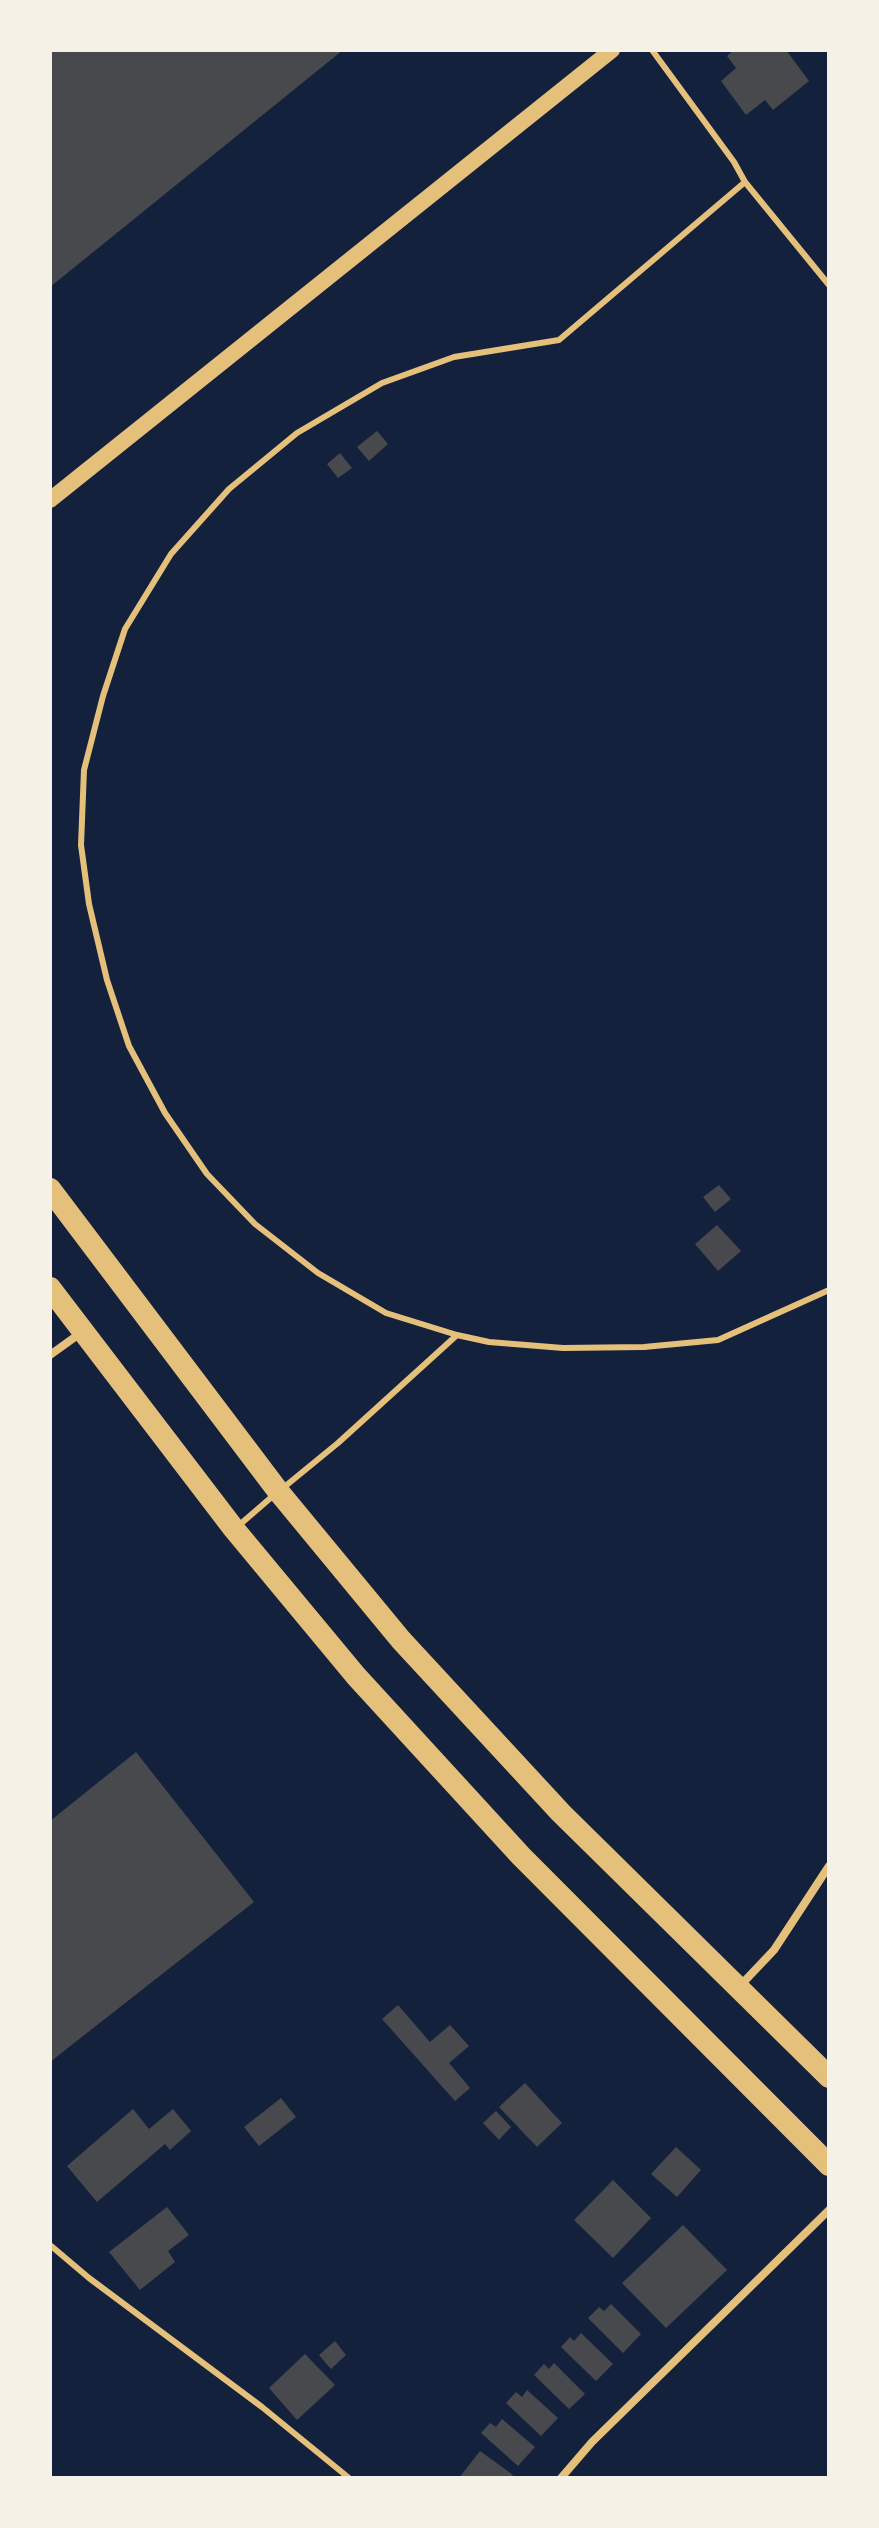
<!DOCTYPE html>
<html>
<head>
<meta charset="utf-8">
<style>
	body { margin:0 }
	#map { position:relative; width:879px; height:2528px; overflow:hidden; background:#14213d; font-family:"Roboto Condensed",sans-serif }
	canvas { display:block }
	.frame { position:absolute; inset:0; border:52px solid #f6f1e7; pointer-events:none }
</style>
</head>
<body>
<div id="map">
<canvas width="879" height="2528"></canvas>
<div class="frame"></div>
</div>
<script>
const ctx = document.querySelector('canvas').getContext('2d');
ctx.lineJoin = 'round';
function fillPath(path, color) { ctx.fillStyle = color; ctx.fill(path, 'evenodd'); }
const shape = rows => new Path2D(rows.map(r => 'M' + r).join(''));
function strokePath(path, color, width, dash) { ctx.strokeStyle = color; ctx.lineWidth = width; ctx.lineCap = dash ? 'butt' : 'round'; ctx.setLineDash(dash || []); ctx.stroke(path); }
fillPath(shape([
	[50,50,343,50,50,287],
	[734,50,786,50,809,81,773,110,765,100,746,115,721,81,736,68,727,56],
	[377,431,388,444,369,461,357,447],
	[340,453,352,468,338,478,327,464],
	[719,1185,731,1199,715,1212,703,1197],
	[717,1225,741,1251,718,1271,695,1244],
	[136,1752,254,1902,50,2062,50,1821],
	[398,2005,430,2042,450,2025,469,2046,449,2063,470,2088,455,2101,382,2019],
	[525,2083,562,2123,537,2147,499,2107],
	[281,2098,296,2117,259,2146,244,2127],
	[133,2109,149,2129,173,2109,191,2131,170,2150,165,2144,97,2202,67,2166],
	[496,2111,511,2127,499,2140,483,2123],
	[676,2147,701,2170,677,2197,651,2174],
	[613,2180,651,2218,613,2258,574,2220],
	[167,2207,189,2235,168,2251,175,2262,140,2290,109,2252],
	[683,2225,727,2270,666,2328,622,2283],
	[611,2304,641,2334,623,2353,588,2318,599,2307,604,2311],
	[581,2333,613,2364,596,2381,561,2347,570,2337,574,2341],
	[335,2341,346,2355,331,2369,319,2355],
	[305,2354,335,2385,297,2420,269,2388],
	[554,2363,585,2394,569,2409,534,2375,544,2364,549,2369],
	[527,2390,558,2418,541,2436,506,2403,516,2392,522,2397],
	[502,2419,535,2447,518,2466,481,2433,490,2423,496,2427],
	[480,2451,513,2475,510,2478,459,2478]
]), '#48494c');
strokePath(shape([
	[652,50,734,162,745,182],
	[457,1335,386,1313,318,1273,255,1224,207,1174,165,1113,129,1046,107,980,89,904,81,845,84,770,103,696,125,629,171,554,229,489,297,433,382,383,454,357,559,340,745,182,829,285],
	[283,1488,338,1443,457,1335,489,1342,563,1348,644,1347,718,1340,829,1290],
	[237,1527,274,1495],
	[50,2245,89,2278,262,2407,349,2478]
]), '#e5c07b', 6);
strokePath(shape([
	[50,1355,82,1332],
	[738,1988,774,1950,829,1866],
	[561,2478,592,2442,829,2210]
]), '#e5c07b', 8);
strokePath(shape([
	[50,500,612,50]
]), '#e5c07b', 16);
strokePath(shape([
	[50,1189,278,1491,401,1640,561,1813,829,2077],
	[50,1288,234,1529,356,1676,521,1856,829,2165]
]), '#e5c07b', 22);
</script>
</body>
</html>
